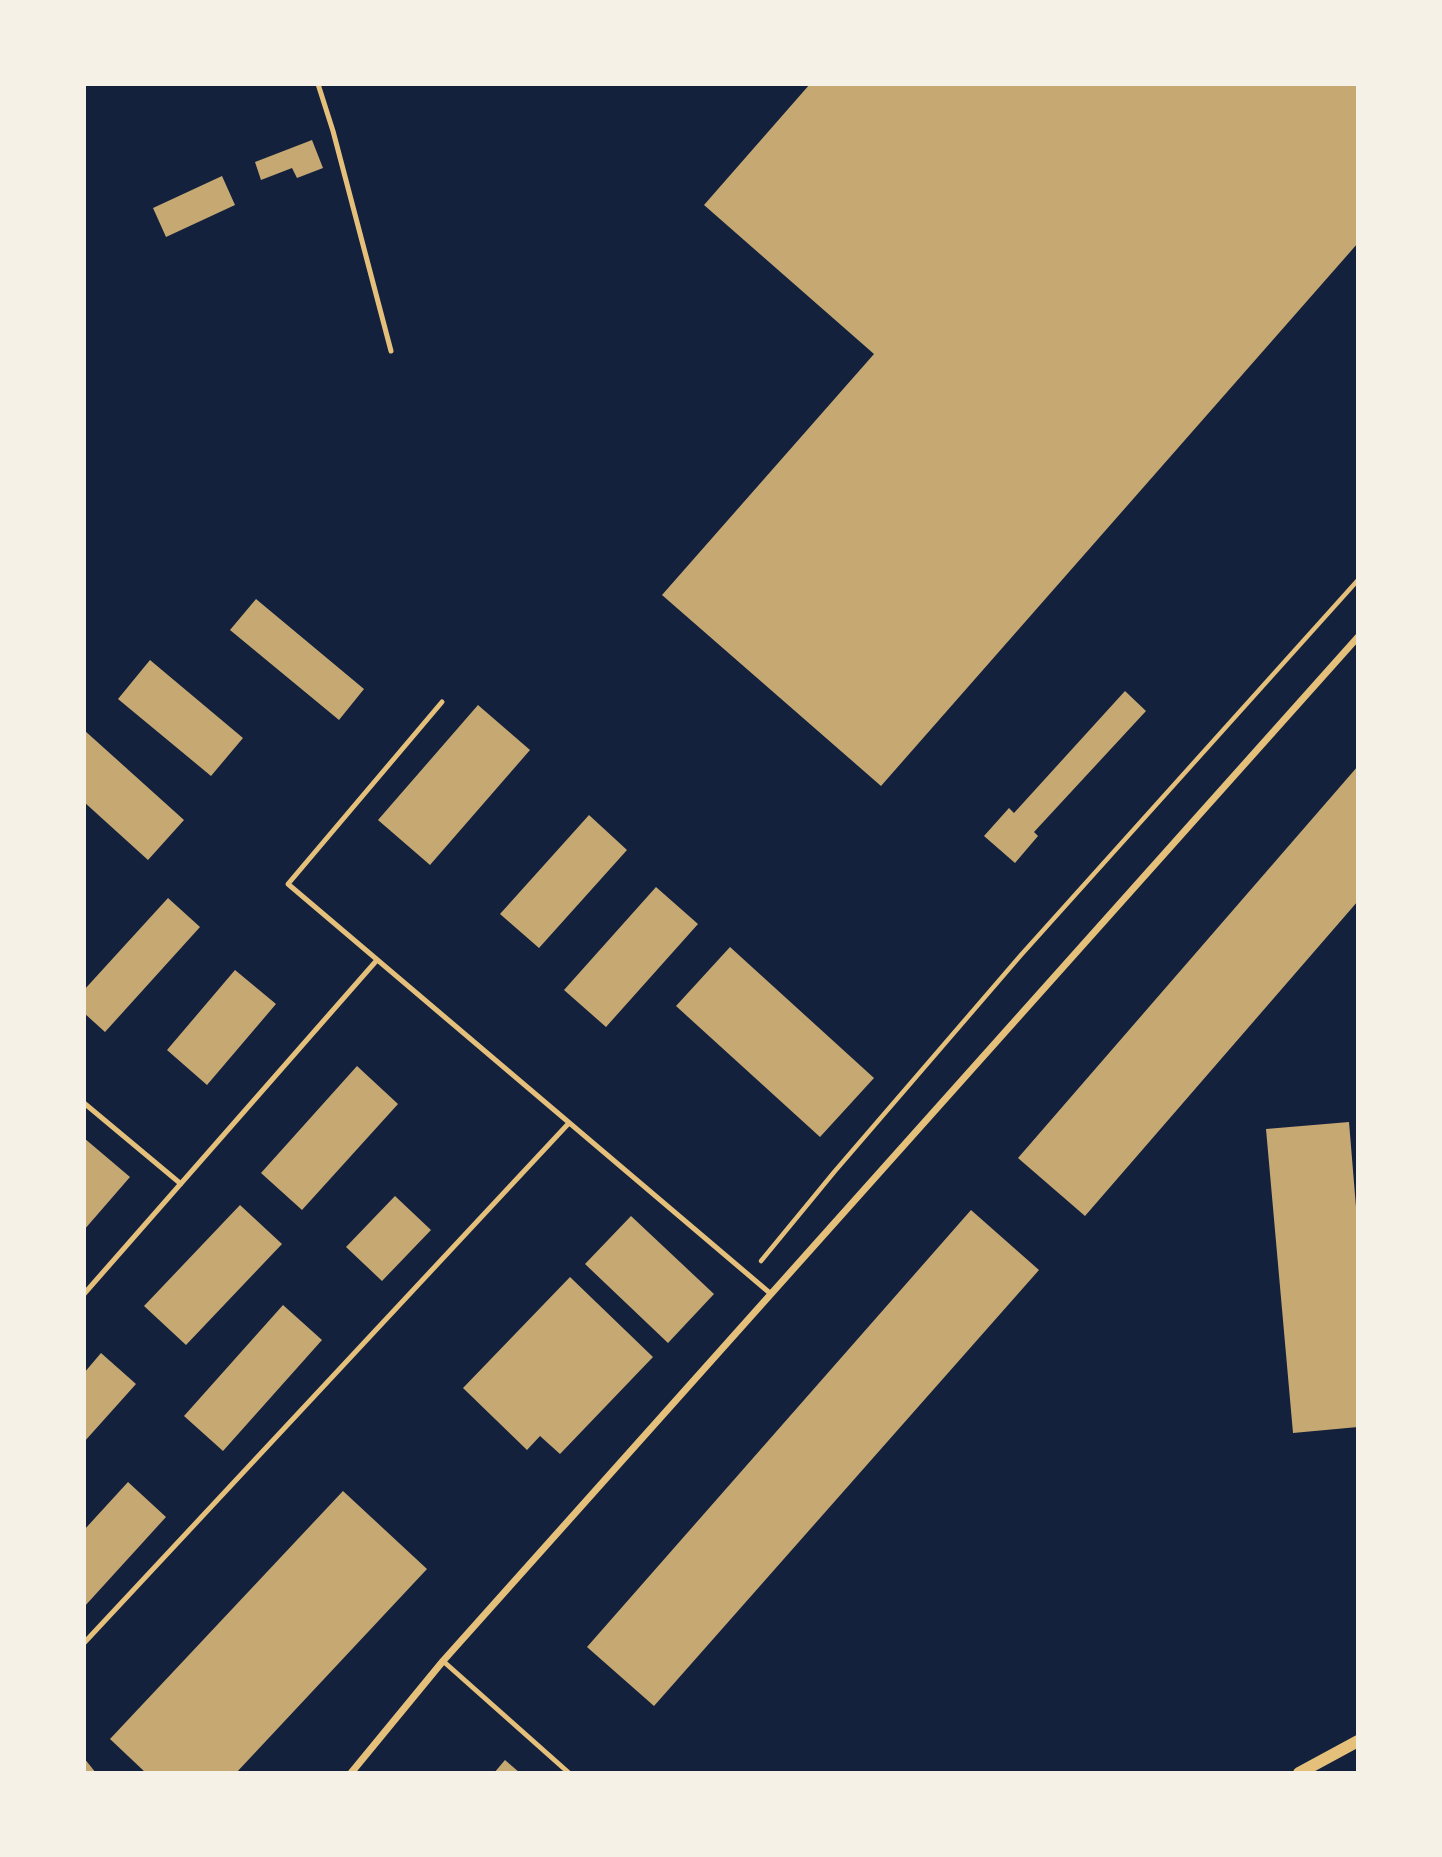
<!DOCTYPE html>
<html>
<head>
<meta charset="utf-8">
<style>
	body { margin:0 }
	#map { position:relative; width:1442px; height:1857px; overflow:hidden; background:#14213d; font-family:Montserrat,sans-serif }
	canvas { display:block }
	.frame { position:absolute; inset:0; border:86px solid #f6f1e7; pointer-events:none }
</style>
</head>
<body>
<div id="map">
<canvas width="1442" height="1857"></canvas>
<div class="frame"></div>
</div>
<script>
const ctx = document.querySelector('canvas').getContext('2d');
ctx.lineJoin = 'round';
function fillPath(path, color) { ctx.fillStyle = color; ctx.fill(path, 'evenodd'); }
const shape = rows => new Path2D(rows.map(r => 'M' + r).join(''));
function strokePath(path, color, width, dash) { ctx.strokeStyle = color; ctx.lineWidth = width; ctx.lineCap = dash ? 'butt' : 'round'; ctx.setLineDash(dash || []); ctx.stroke(path); }
fillPath(shape([
	[810,84,1358,84,1358,243,881,786,662,595,874,354,704,205],
	[312,140,323,168,297,178,292,168,261,180,255,162],
	[222,176,235,205,166,237,153,208],
	[256,599,364,689,339,720,230,630],
	[150,660,243,738,211,776,118,699],
	[1125,691,1146,711,1034,832,1038,836,1015,863,984,836,1009,808,1014,813],
	[478,705,530,750,430,865,378,820],
	[84,730,184,820,148,860,84,802],
	[1358,766,1358,901,1085,1216,1018,1158],
	[589,815,627,850,539,948,500,914],
	[656,887,698,924,606,1027,564,990],
	[168,898,200,927,105,1032,84,1013,84,990],
	[730,947,874,1078,820,1137,676,1006],
	[235,970,276,1004,207,1085,167,1050],
	[357,1066,398,1104,302,1210,261,1173],
	[1349,1122,1358,1231,1358,1427,1293,1433,1266,1129],
	[84,1138,130,1177,84,1230],
	[395,1196,431,1230,382,1281,346,1247],
	[240,1205,282,1244,186,1345,144,1306],
	[971,1210,1039,1270,654,1706,587,1647],
	[631,1216,714,1294,668,1343,585,1264],
	[570,1277,653,1357,560,1454,540,1436,527,1450,463,1388],
	[283,1305,322,1340,223,1451,184,1416],
	[101,1353,136,1384,84,1442,84,1373],
	[128,1482,166,1517,84,1607,84,1530],
	[343,1491,427,1569,236,1773,146,1773,110,1739],
	[84,1758,96,1773,84,1773],
	[505,1760,520,1773,494,1773]
]), '#c6a872');
strokePath(shape([
	[761,1261,835,1171,1021,955,1358,580]
]), '#e5c07b', 4.5);
strokePath(shape([
	[318,84,333,131,391,351],
	[442,702,288,884,771,1294],
	[84,1103,181,1184],
	[84,1294,377,960],
	[84,1643,569,1123],
	[443,1661,569,1773]
]), '#e5c07b', 5);
strokePath(shape([
	[351,1773,443,1661,1358,637]
]), '#e5c07b', 7);
strokePath(shape([
	[1299,1773,1358,1741]
]), '#e5c07b', 12);
</script>
</body>
</html>
